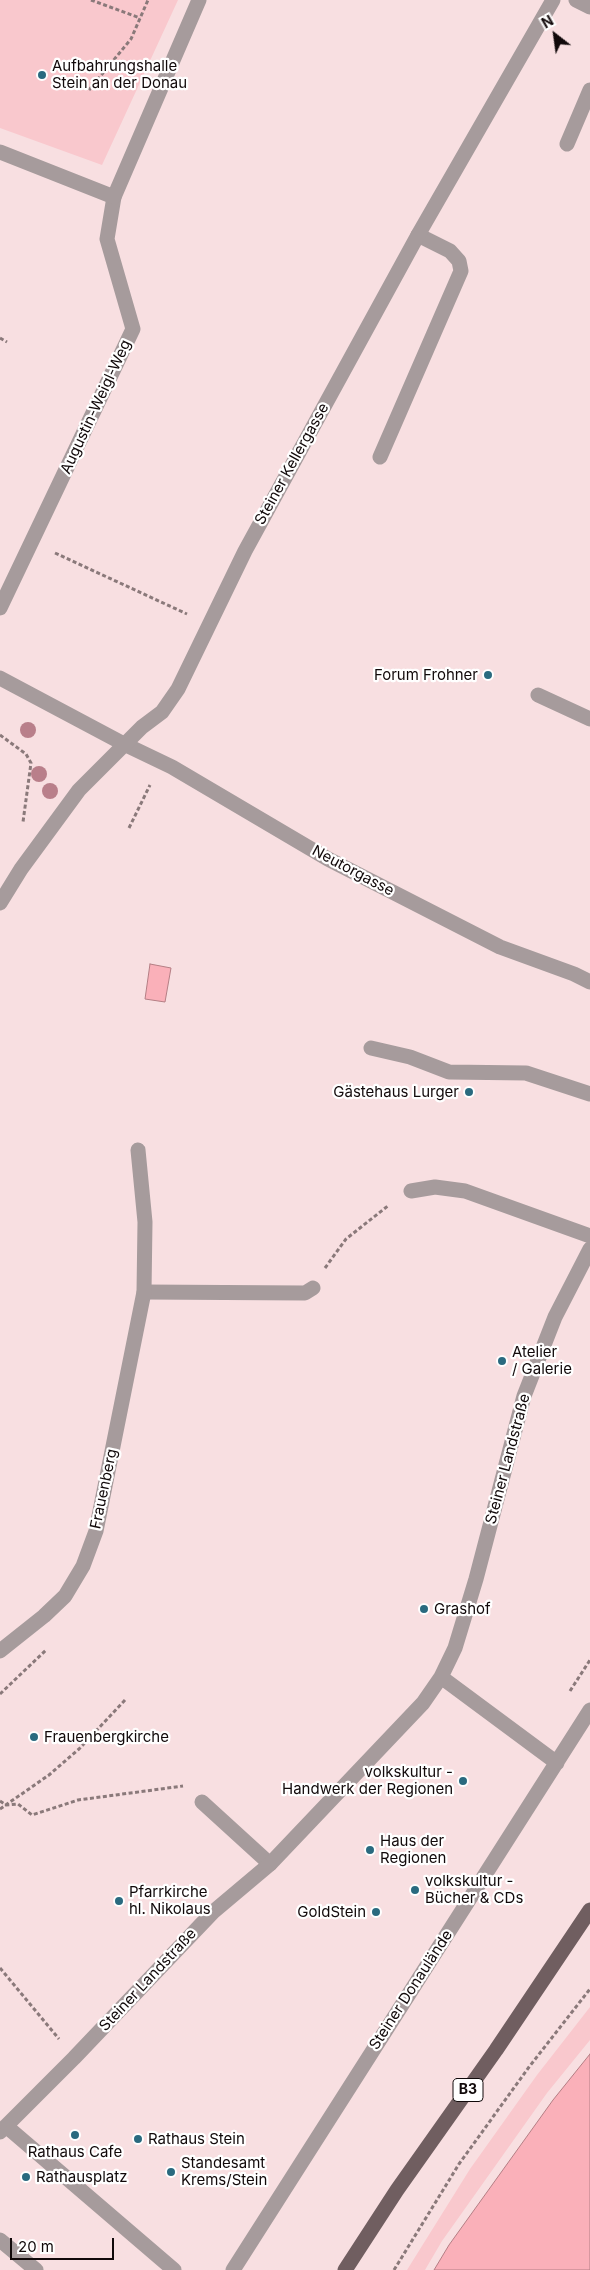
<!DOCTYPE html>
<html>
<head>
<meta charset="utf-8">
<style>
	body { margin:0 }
	#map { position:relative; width:590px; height:2270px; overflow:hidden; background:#f8dfe1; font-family:Inter,sans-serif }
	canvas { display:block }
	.north { position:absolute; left:530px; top:10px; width:50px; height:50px; -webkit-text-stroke:4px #fff; paint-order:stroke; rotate:330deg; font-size:14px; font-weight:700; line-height:20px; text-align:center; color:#11090a }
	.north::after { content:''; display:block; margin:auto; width:18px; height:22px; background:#11090a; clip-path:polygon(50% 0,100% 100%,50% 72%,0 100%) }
	.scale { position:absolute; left:10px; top:2238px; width:104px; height:22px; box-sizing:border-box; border:2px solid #11090a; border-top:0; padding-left:6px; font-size:15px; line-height:18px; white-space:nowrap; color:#11090a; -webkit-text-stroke:4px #fff; paint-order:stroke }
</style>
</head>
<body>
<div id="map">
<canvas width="590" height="2270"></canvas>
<div class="north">N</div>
<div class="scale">20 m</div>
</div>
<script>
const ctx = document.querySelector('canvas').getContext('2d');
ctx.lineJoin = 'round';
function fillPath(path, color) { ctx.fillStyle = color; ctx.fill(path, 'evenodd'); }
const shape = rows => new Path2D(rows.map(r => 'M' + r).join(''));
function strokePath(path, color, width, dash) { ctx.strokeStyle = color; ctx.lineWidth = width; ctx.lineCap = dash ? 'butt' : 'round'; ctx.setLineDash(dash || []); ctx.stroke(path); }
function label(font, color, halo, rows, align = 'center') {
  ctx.font = font + ' Inter,sans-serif'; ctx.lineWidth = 4.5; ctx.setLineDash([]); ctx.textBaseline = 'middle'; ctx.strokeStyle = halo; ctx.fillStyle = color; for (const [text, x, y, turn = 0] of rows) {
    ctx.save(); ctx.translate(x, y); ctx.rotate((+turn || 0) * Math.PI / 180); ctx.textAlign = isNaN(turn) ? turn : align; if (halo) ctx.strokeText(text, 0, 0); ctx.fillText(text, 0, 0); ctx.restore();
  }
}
fillPath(shape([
	[0,0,178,0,102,165,0,128],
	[590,2007,590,2040,547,2093,442,2241,425,2270,407,2270,470,2169,537,2075]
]), '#f9c8cd');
const water = shape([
	[150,964,171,968,165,1002,145,999,150,964],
	[590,2054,590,2270,434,2270,449,2245,553,2100,590,2054]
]);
fillPath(water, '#fab0b9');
strokePath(water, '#b47e84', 1);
strokePath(shape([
	[91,0,140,18],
	[89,90,131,39,148,0],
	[0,338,7,342],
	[55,553,187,614],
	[0,735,26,754,31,763,23,822],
	[129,828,150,785],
	[325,1268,346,1239,389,1205],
	[570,1691,590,1660],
	[0,1694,46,1650],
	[0,1801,6,1805,18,1804,32,1815,78,1800,183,1786],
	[0,1809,49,1775,79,1749,126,1699],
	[0,1968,59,2039],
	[394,2270,459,2164,529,2067,590,1989]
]), '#8a797a', 3, [4, 2.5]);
strokePath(shape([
	[576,0,590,7],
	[567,144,590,90],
	[380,457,461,271,459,261,450,251,418,235],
	[0,608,133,329,107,239,114,197],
	[124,744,172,767,328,859,500,947,574,974,590,982],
	[144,1292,305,1293,313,1288],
	[202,1802,270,1864]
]), '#a69b9c', 15);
strokePath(shape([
	[0,152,114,197,199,0],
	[0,678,124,744],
	[538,695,590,719],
	[0,903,21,869,79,790,142,727,162,712,178,689,245,551,418,235,553,0],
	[371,1048,410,1057,449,1072,526,1073,590,1094],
	[411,1191,435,1187,465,1191,590,1236],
	[0,1651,44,1616,65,1596,83,1566,96,1531,144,1292,145,1222,138,1150],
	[441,1677,557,1763],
	[6,2126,174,2270],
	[0,2132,74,2058,213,1912,270,1864,423,1703,441,1677,455,1648,476,1579,524,1396,555,1317,590,1249],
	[0,2240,36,2270],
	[233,2270,590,1710]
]), '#a69b9c', 15);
strokePath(shape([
	[345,2270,397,2190,496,2050,590,1910]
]), '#705e60', 15);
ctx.fillStyle = '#b97f8a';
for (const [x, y] of [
	[28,730],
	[39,774],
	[50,791]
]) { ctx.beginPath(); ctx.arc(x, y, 8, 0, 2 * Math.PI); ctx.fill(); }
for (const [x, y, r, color] of [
	[42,75,5,"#2a6a7f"],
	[488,675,5,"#2a6a7f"],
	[469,1092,5,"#2a6a7f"],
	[502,1361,5,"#2a6a7f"],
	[424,1609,5,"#2a6a7f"],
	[34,1737,5,"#2a6a7f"],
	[463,1781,5,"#2a6a7f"],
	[370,1850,5,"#2a6a7f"],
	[415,1890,5,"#2a6a7f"],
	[119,1901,5,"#2a6a7f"],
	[376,1912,5,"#2a6a7f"],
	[75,2135,5,"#2a6a7f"],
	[138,2139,5,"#2a6a7f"],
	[171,2172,5,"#2a6a7f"],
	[26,2177,5,"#2a6a7f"]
]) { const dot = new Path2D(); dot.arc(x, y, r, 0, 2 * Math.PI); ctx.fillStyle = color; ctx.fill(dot); strokePath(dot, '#fff', 2); }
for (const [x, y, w] of [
	[468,2090,30]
]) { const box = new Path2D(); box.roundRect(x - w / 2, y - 11.5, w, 23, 4); ctx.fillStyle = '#fff'; ctx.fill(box); strokePath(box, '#11090a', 1); }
label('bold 14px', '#11090a', null, [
	["B3",468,2090]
]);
label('15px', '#11090a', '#fff', [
	["Aufbahrungshalle",52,66],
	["Stein an der Donau",52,83],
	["Forum Frohner",478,675,"right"],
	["Gästehaus Lurger",459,1092,"right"],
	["Atelier",512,1352],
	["/ Galerie",512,1369],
	["Grashof",434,1609],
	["Frauenbergkirche",44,1737],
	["volkskultur -",453,1772,"right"],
	["Handwerk der Regionen",453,1789,"right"],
	["Haus der",380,1841],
	["Regionen",380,1858],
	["volkskultur -",425,1881],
	["Bücher & CDs",425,1898],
	["Pfarrkirche",129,1892],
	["hl. Nikolaus",129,1909],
	["GoldStein",366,1912,"right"],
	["Rathaus Stein",148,2139],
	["Rathaus Cafe",75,2152,"center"],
	["Standesamt",181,2163],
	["Krems/Stein",181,2180],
	["Rathausplatz",36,2177]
], 'left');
label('15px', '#11090a', '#fff', [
	["Augustin-Weigl-Weg",96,407,-65],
	["Steiner Kellergasse",292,464,-61],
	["Neutorgasse",353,871,28],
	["Steiner Landstraße",508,1459,-75],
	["Frauenberg",104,1489,-78],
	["Steiner Landstraße",148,1980,-47],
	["Steiner Donaulände",411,1990,-57]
]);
</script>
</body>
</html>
